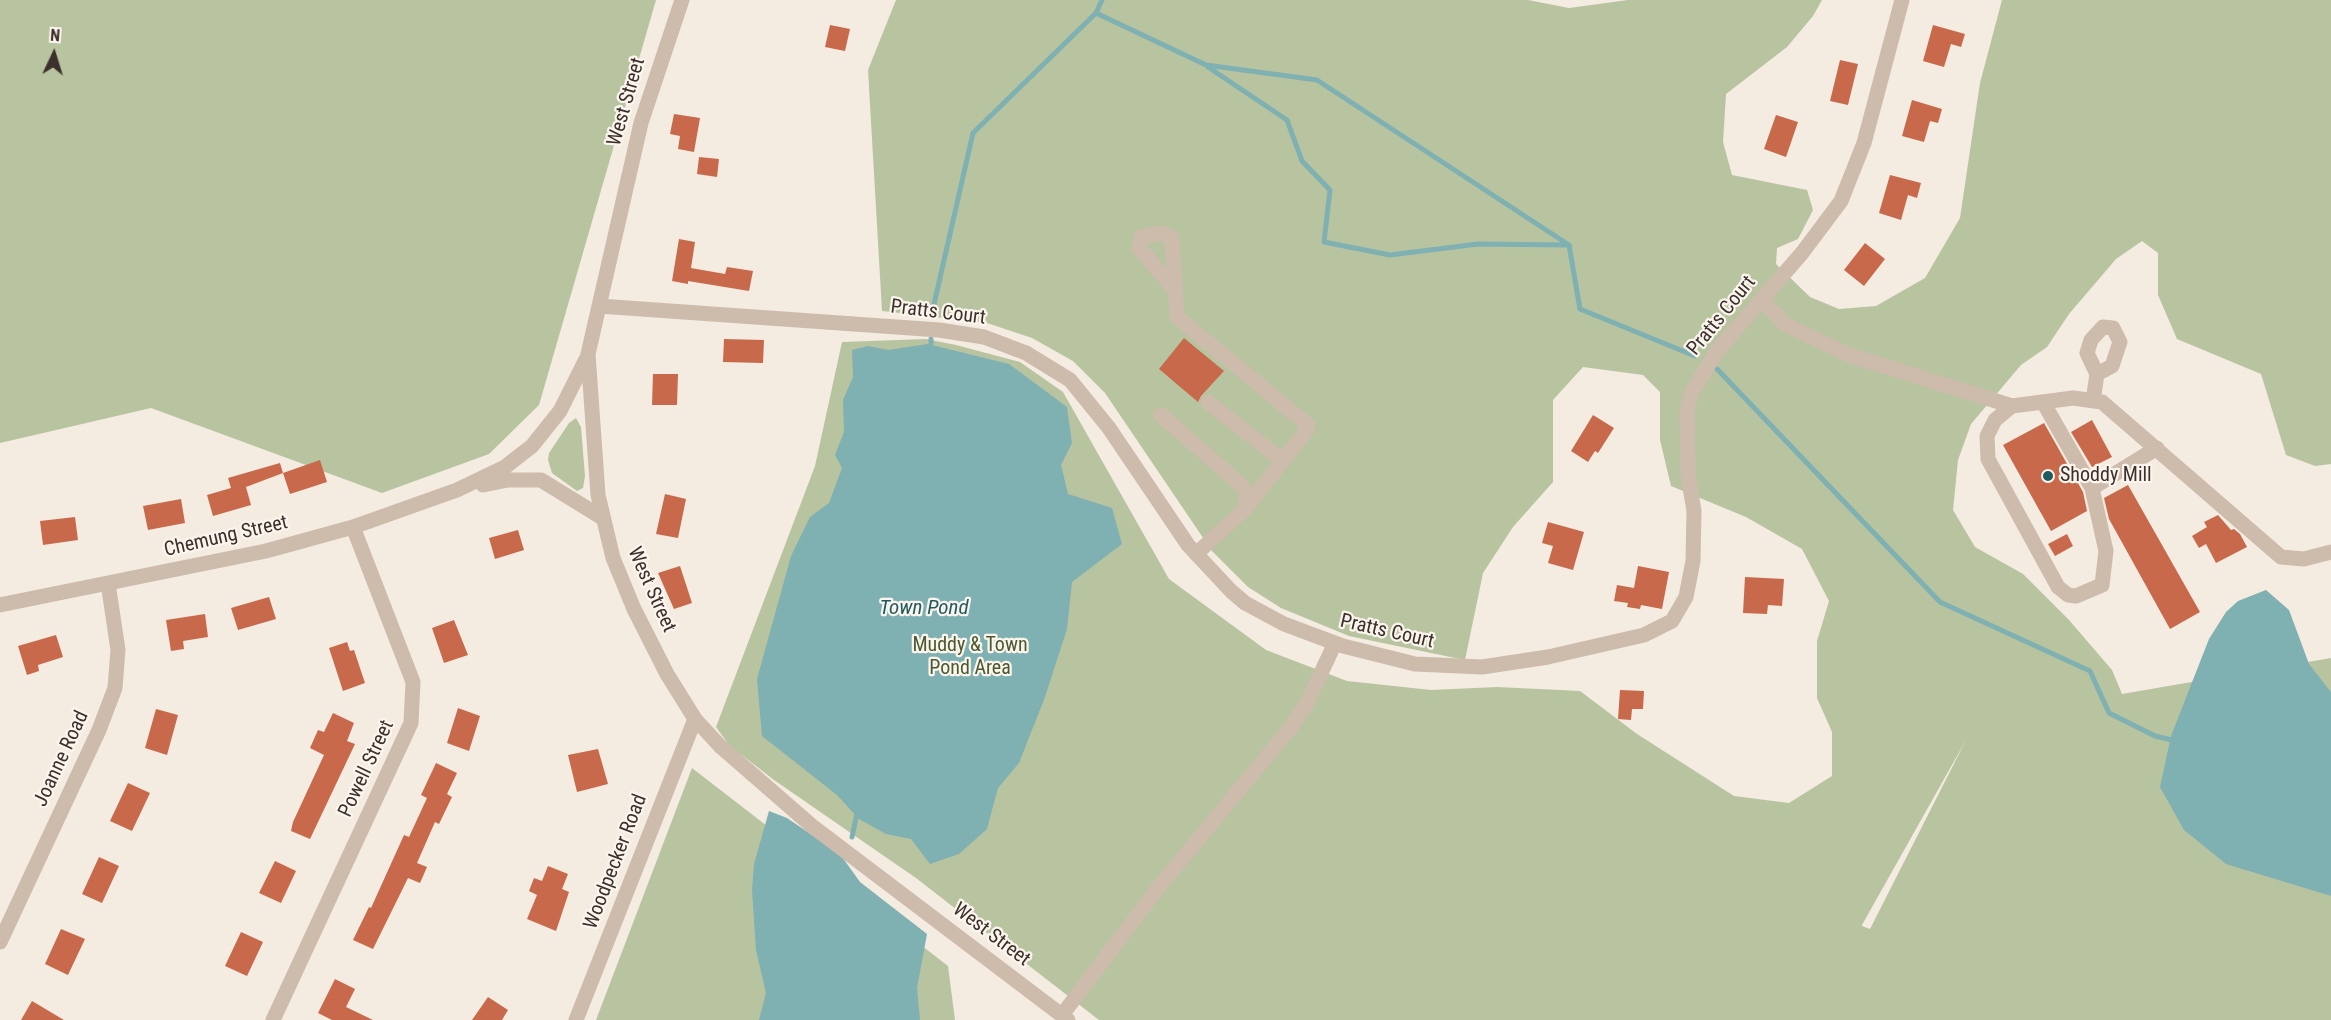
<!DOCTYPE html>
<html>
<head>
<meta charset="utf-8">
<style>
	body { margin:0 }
	#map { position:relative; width:2331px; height:1020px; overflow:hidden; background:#f4ebe1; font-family:"Roboto Condensed",sans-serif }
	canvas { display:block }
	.north { position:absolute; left:24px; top:24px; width:60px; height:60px; -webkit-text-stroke:4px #fbf5ee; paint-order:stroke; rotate:4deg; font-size:16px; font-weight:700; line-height:24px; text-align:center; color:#3b302b }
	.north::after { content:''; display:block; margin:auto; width:21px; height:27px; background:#3b302b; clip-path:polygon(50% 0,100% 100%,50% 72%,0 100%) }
</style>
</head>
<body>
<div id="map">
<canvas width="2331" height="1020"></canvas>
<div class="north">N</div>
</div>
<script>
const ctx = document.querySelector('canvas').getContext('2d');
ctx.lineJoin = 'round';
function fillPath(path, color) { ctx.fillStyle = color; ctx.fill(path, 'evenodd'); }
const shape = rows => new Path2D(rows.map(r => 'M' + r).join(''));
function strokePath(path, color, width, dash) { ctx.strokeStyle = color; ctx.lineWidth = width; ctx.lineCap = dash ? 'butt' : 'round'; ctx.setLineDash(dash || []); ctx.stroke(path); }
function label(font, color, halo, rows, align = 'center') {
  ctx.font = font + ' "Roboto Condensed",sans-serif'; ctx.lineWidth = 4.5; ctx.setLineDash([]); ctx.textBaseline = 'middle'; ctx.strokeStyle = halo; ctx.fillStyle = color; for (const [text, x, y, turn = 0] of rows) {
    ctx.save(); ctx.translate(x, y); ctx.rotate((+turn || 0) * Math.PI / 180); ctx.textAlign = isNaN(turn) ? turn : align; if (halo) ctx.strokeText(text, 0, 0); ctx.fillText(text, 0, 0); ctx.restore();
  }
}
fillPath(shape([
	[0,0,656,0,539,405,489,454,382,493,151,408,0,443],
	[896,0,1528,0,1569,8,1628,0,1822,0,1813,16,1787,47,1726,94,1723,142,1732,175,1807,190,1813,210,1798,239,1777,248,1776,264,1810,297,1839,309,1876,306,1925,278,1960,218,1980,83,2002,0,2331,0,2331,464,2315,466,2286,455,2261,374,2177,339,2158,295,2158,253,2142,241,2116,259,2069,314,2047,347,2021,365,1971,424,1958,460,1953,510,1975,547,2023,574,2069,620,2112,670,2122,694,2331,658,2331,1020,1099,1020,916,878,774,780,729,745,716,727,815,466,842,342,926,339,956,345,1020,362,1063,392,1169,579,1266,650,1347,681,1431,690,1497,687,1580,691,1637,734,1734,796,1789,803,1832,776,1832,732,1817,698,1817,641,1829,601,1802,549,1746,517,1671,486,1660,440,1660,392,1643,375,1583,367,1553,400,1553,482,1513,527,1483,573,1465,660,1349,636,1281,608,1248,587,1212,551,1105,393,1073,361,1032,338,987,323,882,311,868,70],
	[1966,740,1870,929,1862,926,1862,925],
	[576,418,581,427,585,476,583,488,577,491,552,473,548,460,549,453,569,423],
	[692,768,948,966,955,1020,596,1020]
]), '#b8c4a0');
fillPath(shape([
	[928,344,1009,364,1067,407,1072,443,1061,465,1068,494,1112,508,1122,544,1072,582,1067,629,1045,697,1019,763,998,788,987,829,959,854,930,864,911,839,886,834,859,819,837,795,762,736,757,679,791,556,810,517,829,503,842,468,835,455,844,432,843,400,853,377,852,350,868,346,888,350],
	[2266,590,2289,610,2309,664,2331,692,2331,896,2226,864,2184,830,2160,787,2171,736,2209,639,2226,612,2238,601],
	[769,811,787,818,840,854,860,882,927,934,917,988,920,1020,759,1020,766,993,756,950,752,890,754,864]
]), '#7fb0b2');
strokePath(shape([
	[1096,13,1206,65,1317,80,1569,245,1580,309,1695,356],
	[1208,67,1287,120,1302,161,1330,190,1324,242,1390,255,1478,244,1567,245],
	[932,313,973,133,1096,13,1102,0],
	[931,351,931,339],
	[1717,369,1940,602,2090,671,2109,713,2155,736,2176,741],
	[852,837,858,809]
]), '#7fb0b2', 5);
fillPath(shape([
	[830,25,850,29,845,51,825,47],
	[1933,25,1965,34,1961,47,1951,44,1944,67,1923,61],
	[1840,60,1858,64,1848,105,1830,101],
	[1912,100,1942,109,1938,123,1930,121,1924,142,1902,136],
	[674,114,700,118,694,152,678,149,680,136,670,134],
	[1776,115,1798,122,1786,157,1764,149],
	[699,157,719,159,717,177,697,174],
	[1890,175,1921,183,1917,198,1908,195,1901,220,1879,213],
	[679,239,695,242,691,268,725,274,727,267,753,271,749,291,688,281,688,284,672,281],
	[1865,243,1885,259,1864,286,1844,270],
	[1184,338,1224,371,1201,396,1198,402,1159,369],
	[724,339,764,340,763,363,723,362],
	[653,374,678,374,677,405,652,405],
	[1593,415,1614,428,1598,453,1595,451,1588,462,1571,451],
	[2092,420,2112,457,2092,467,2071,432],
	[2044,423,2083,492,2087,511,2051,531,2003,445],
	[320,460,327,482,290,494,283,473],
	[280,463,283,473,246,487,251,505,213,516,207,495,231,488,228,478],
	[2128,485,2200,612,2170,629,2109,519,2104,498],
	[665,494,686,499,678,538,656,534],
	[181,499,185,523,148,530,143,506],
	[2218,515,2231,530,2234,529,2240,534,2247,547,2216,563,2206,544,2199,548,2192,536,2207,527,2204,522],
	[75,517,78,540,43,545,40,521],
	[1548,522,1584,532,1573,570,1548,563,1553,546,1542,543],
	[518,530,524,550,495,559,489,538],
	[2067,534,2073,546,2055,556,2048,544],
	[680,566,692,603,674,609,658,573],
	[1638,566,1669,572,1662,609,1641,605,1640,609,1627,607,1628,603,1614,601,1617,585,1634,588],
	[1745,577,1784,579,1782,606,1768,605,1767,614,1743,613],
	[269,597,276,619,238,630,231,608],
	[205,614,208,637,183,641,184,649,171,651,166,620],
	[454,620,468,655,444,663,432,628],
	[56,635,63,657,38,665,39,671,27,675,18,646],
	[347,642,350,651,354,650,365,683,343,691,329,648],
	[1620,690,1644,691,1643,709,1632,709,1631,720,1618,719],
	[458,708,480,716,469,751,447,743],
	[156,709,178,715,167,755,145,748],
	[333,713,354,723,347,741,355,744,310,839,291,831,293,822,324,755,310,748,318,730,324,732],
	[598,749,608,784,577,792,568,755],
	[436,763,457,773,447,794,452,797,439,824,435,822,417,863,427,867,420,883,408,878,373,949,353,940,369,907,371,908,404,835,409,837,427,798,421,795],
	[128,783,150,793,132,831,110,821],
	[99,857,119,866,102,903,82,894],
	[275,861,296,871,281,903,259,893],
	[548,866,568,874,562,889,569,892,556,931,527,919,537,895,529,891,534,878,542,881],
	[61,929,85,939,68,975,45,964],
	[241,932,263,942,247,976,225,966],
	[335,979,355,989,346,1007,373,1020,332,1020,318,1013],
	[488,997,508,1010,502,1020,472,1020],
	[32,1001,64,1020,21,1020]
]), '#c8694b');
strokePath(shape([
	[682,0,641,123,588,354,598,495,613,558,634,609,667,674,695,719,720,746,812,826,1068,1020],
	[1175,290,1139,248,1141,237,1163,233,1172,238,1177,317,1308,425,1307,430,1244,510],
	[1762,300,1786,325,1849,355,2012,406],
	[599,306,939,330,984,337,1026,353,1070,380,1109,428,1188,545,1231,591,1245,603,1284,624,1343,646,1415,664,1482,667,1548,657,1644,635,1672,621,1686,597,1693,561,1694,511,1688,475,1687,410,1692,392,1717,351,1802,253,1841,201,1864,143,1902,0],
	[2093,401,2097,374,2087,353,2091,340,2103,327,2113,328,2120,342,2112,366,2097,374],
	[1208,402,1283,461],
	[2043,402,2092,488,2106,551,2102,585,2076,596,2068,595,2058,587,1988,459,1987,436,1995,420,2012,406,2073,398,2102,402,2281,557,2304,559,2331,552],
	[1161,415,1242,486,1247,495,1244,510,1196,554],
	[483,485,508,480,541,480,601,517],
	[2092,488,2157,448],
	[0,605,266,551,353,527,457,490,505,467,532,446,560,411,586,359],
	[0,942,99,730,115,688,118,650,108,583],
	[1062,1015,1158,888,1291,727,1307,703,1335,643],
	[273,1020,411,723,413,682,353,527],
	[576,1020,695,719]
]), '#cdbbac', 15);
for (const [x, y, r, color] of [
	[2048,476,6,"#1f5a5e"]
]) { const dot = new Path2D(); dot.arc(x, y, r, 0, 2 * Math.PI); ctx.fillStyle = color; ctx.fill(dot); strokePath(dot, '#fbf5ee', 2); }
label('20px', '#3b302b', '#fbf5ee', [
	["West Street",627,102,-74],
	["Pratts Court",938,313,7],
	["Pratts Court",1722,316,-51],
	["Chemung Street",226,537,-13],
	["West Street",651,590,66],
	["Pratts Court",1387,632,13],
	["Joanne Road",62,759,-65],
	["Powell Street",367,769,-65],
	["Woodpecker Road",616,862,-69],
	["West Street",991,935,37]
]);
label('20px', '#3b302b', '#fbf5ee', [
	["Shoddy Mill",2060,476]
], 'left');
label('20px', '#4a5a2e', '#fbf5ee', [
	["Muddy & Town",970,646],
	["Pond Area",970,669]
]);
label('italic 21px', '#1f5a5e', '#fbf5ee', [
	["Town Pond",924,609]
]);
</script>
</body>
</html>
